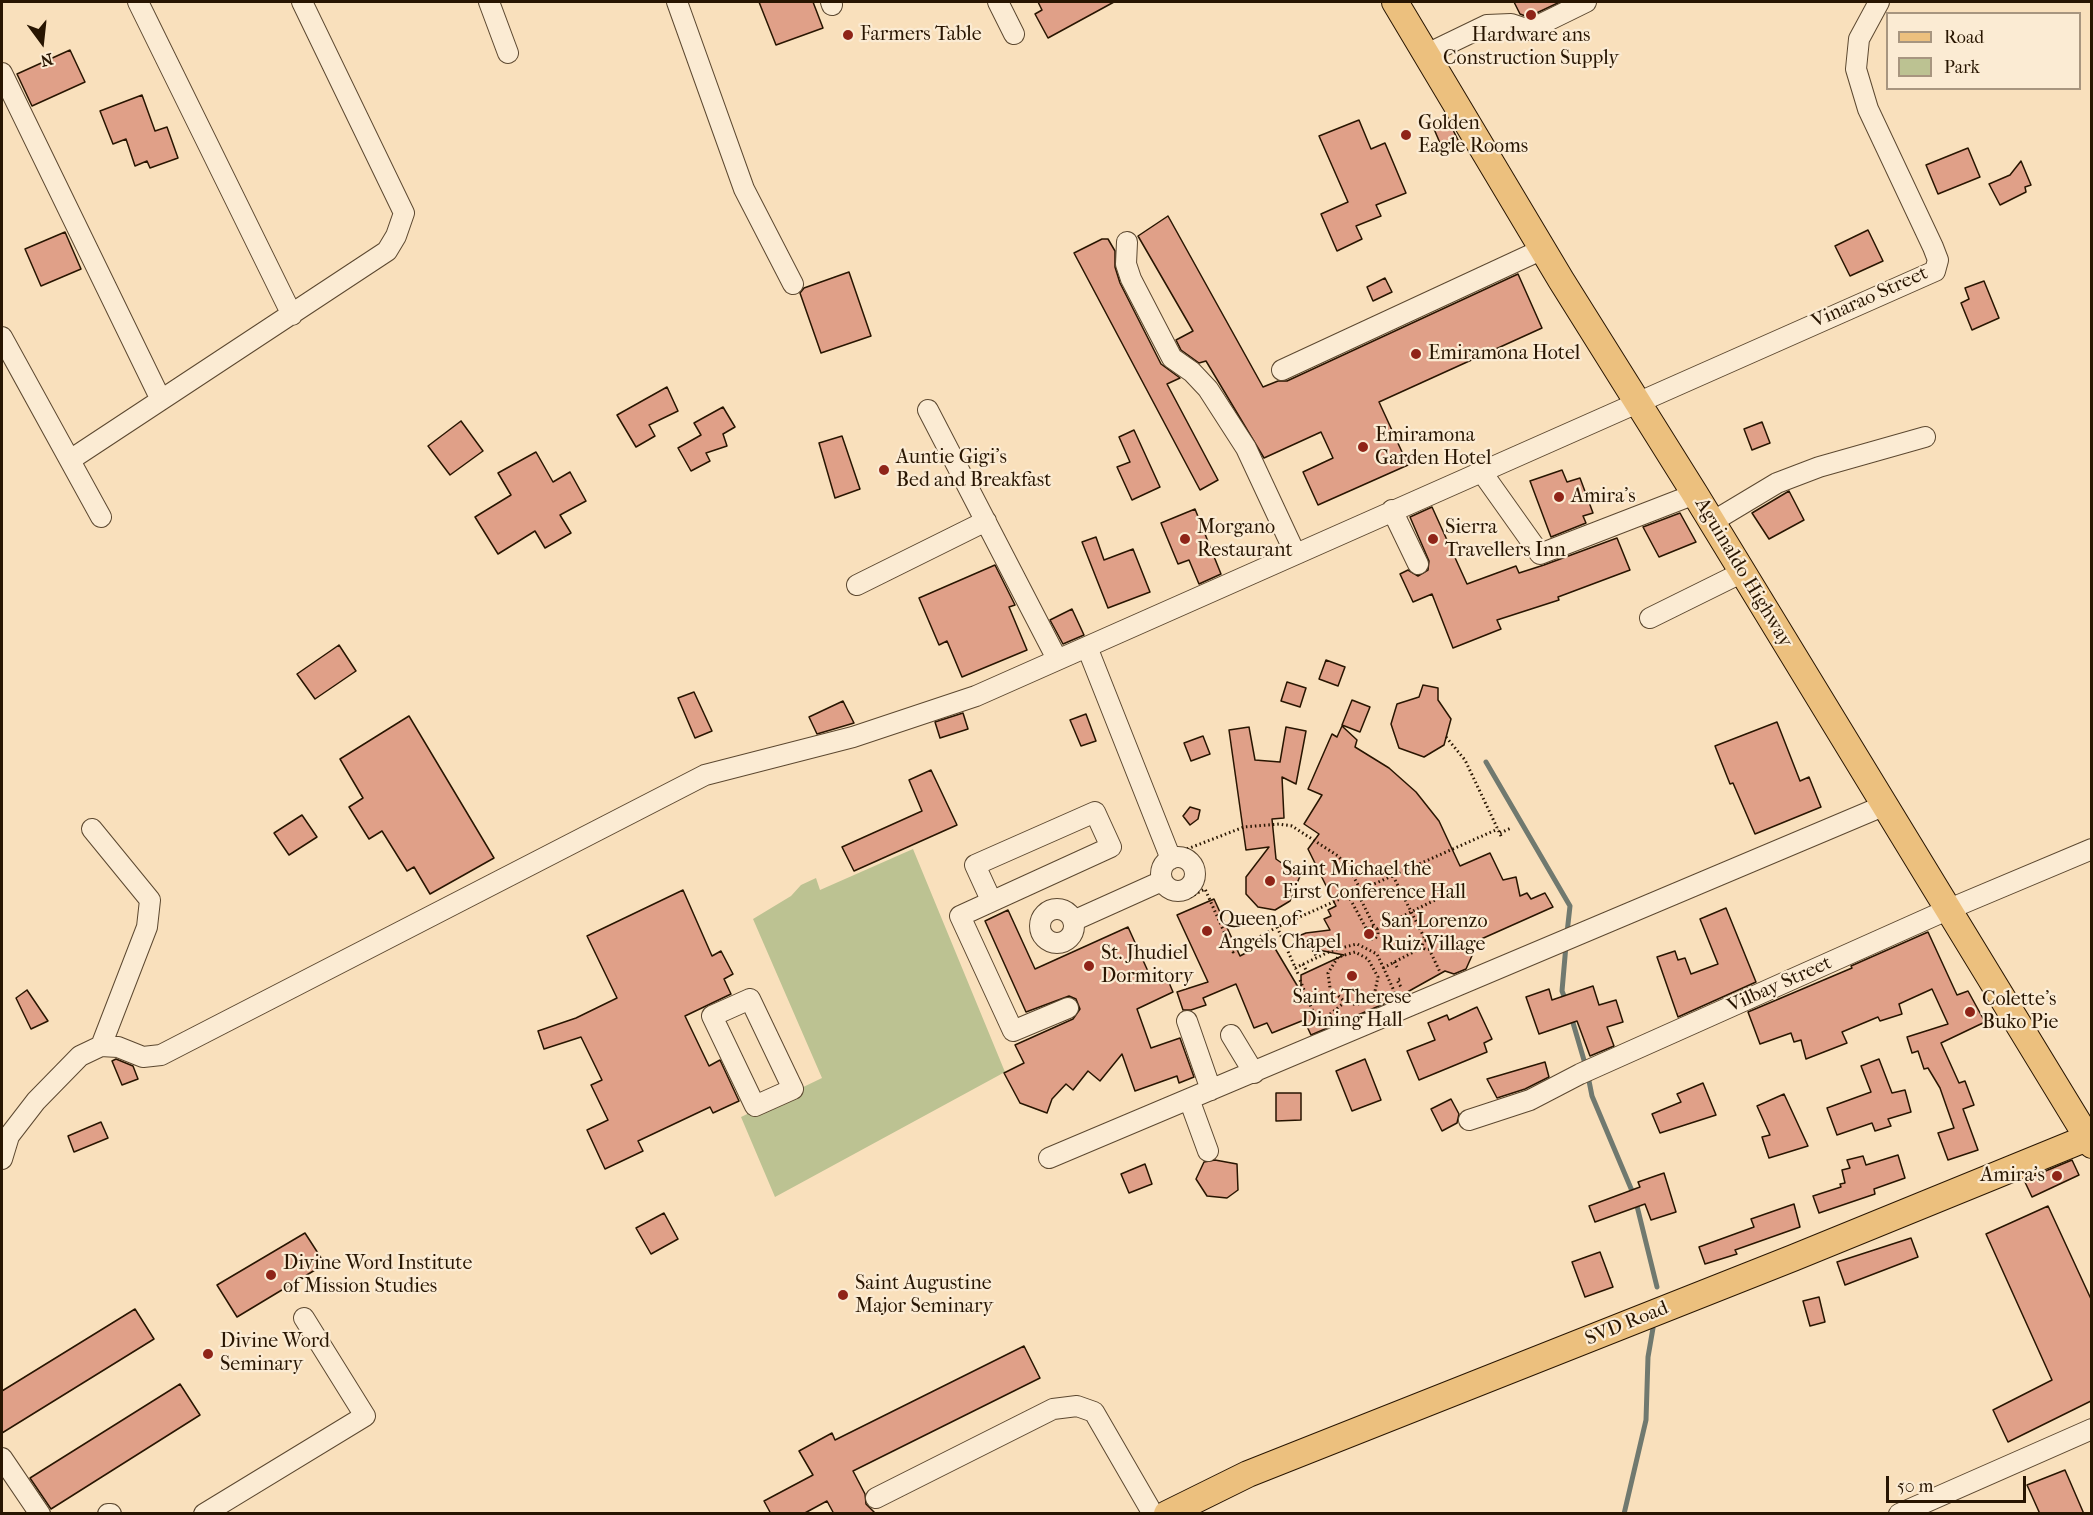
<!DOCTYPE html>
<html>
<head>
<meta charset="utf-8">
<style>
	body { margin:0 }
	#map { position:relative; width:2093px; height:1515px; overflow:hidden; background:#f9e0bc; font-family:"IM FELL French Canon",serif }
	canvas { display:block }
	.frame { position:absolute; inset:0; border:3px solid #281501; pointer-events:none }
	.legend { position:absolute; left:1886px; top:12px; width:195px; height:78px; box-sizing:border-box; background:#fbebd3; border:2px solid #a7957f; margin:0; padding:8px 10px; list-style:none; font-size:18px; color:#281501 }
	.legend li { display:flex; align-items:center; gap:12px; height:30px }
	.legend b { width:30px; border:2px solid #a7957f }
	.north { position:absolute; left:12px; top:12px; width:60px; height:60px; -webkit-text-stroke:4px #fbebd3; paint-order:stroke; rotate:165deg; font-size:16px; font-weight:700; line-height:24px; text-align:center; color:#281501 }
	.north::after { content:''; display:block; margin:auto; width:21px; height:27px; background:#281501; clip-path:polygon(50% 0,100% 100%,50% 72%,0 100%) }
	.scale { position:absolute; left:1886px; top:1476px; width:140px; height:27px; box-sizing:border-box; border:3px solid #281501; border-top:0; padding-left:8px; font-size:18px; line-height:21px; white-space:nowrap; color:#281501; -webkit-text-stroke:4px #fbebd3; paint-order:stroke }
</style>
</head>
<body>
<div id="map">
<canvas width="2093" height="1515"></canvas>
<div class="frame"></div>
<ul class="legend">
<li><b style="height:8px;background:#ecc07e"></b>Road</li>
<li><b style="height:16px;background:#bcc292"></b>Park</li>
</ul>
<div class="north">N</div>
<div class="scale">50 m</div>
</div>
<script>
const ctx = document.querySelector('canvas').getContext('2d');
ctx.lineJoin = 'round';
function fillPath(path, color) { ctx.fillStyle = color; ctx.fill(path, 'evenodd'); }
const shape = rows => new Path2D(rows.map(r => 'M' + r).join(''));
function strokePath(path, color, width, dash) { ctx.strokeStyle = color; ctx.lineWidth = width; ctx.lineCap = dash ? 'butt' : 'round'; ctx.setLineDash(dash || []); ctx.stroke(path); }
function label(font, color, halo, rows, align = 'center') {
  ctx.font = font + ' "IM FELL French Canon",serif'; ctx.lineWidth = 4.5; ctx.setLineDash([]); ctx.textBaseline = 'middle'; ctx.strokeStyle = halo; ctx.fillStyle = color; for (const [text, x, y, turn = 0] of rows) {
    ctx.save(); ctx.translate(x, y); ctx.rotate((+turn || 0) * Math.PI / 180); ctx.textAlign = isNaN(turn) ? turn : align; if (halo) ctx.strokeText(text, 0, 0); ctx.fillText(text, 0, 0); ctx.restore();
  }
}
fillPath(shape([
	[913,849,1005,1072,775,1197,741,1117,822,1078,753,919,791,896,801,885,816,878,820,890]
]), '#bcc292');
strokePath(shape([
	[1486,762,1570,906,1567,933],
	[1566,1001,1562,991,1566,945],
	[1571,1016,1586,1067],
	[1588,1076,1592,1096,1635,1198,1657,1287],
	[1624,1514,1646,1420,1648,1357,1653,1328]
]), '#70796f', 5);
const building = shape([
	[759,2,813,2,823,28,776,45,759,2],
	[1038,2,1114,2,1048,38,1035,14,1042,10,1038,2],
	[1514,2,1560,2,1528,17,1520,14,1514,2],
	[70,50,85,82,32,106,17,74,70,50],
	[142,95,155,131,167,127,178,158,150,168,147,161,135,166,126,139,113,144,100,111,142,95],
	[1359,120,1371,149,1385,143,1406,193,1376,205,1381,216,1356,226,1362,239,1337,251,1321,214,1348,202,1319,136,1359,120],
	[1449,122,1459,142,1443,150,1434,129,1449,122],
	[1968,148,1980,177,1938,194,1926,165,1968,148],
	[2021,161,2031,185,2025,187,2026,192,2000,205,1989,184,2010,175,2021,161],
	[1168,216,1263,387,1278,381,1287,381,1518,274,1542,328,1379,402,1408,465,1318,505,1303,472,1333,458,1321,432,1264,458,1206,361,1199,363,1181,350,1176,340,1193,331,1138,236,1168,216],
	[1868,230,1883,261,1850,276,1835,246,1868,230],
	[65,232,81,269,41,286,25,249,65,232],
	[1102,239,1108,239,1115,251,1115,267,1120,283,1161,364,1180,378,1167,384,1218,480,1200,490,1074,253,1102,239],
	[849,272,871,336,821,353,800,293,804,288,849,272],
	[1385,278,1392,292,1373,301,1367,287,1385,278],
	[1984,281,1999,318,1972,330,1961,303,1969,299,1965,288,1984,281],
	[667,387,678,411,649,425,655,436,636,447,617,415,667,387],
	[723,407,735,427,723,434,727,446,706,453,710,461,691,471,678,448,701,435,694,423,723,407],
	[461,421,483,451,450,475,428,446,461,421],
	[1762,422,1770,443,1752,450,1744,429,1762,422],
	[1134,430,1160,487,1132,500,1117,467,1130,462,1119,437,1134,430],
	[842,436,860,489,835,498,819,443,842,436],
	[536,452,553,482,570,472,586,501,560,515,571,533,545,548,535,531,498,554,475,517,511,495,498,473,536,452],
	[1562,470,1567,482,1580,478,1593,513,1583,516,1586,523,1551,537,1530,481,1562,470],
	[1789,491,1804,520,1769,539,1752,513,1789,491],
	[1432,507,1467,584,1516,566,1519,573,1544,565,1617,538,1630,570,1558,597,1559,600,1497,620,1501,629,1453,648,1432,594,1413,602,1400,574,1408,570,1418,576,1428,570,1429,561,1410,517,1432,507],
	[1195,509,1221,574,1199,584,1189,560,1178,564,1161,523,1195,509],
	[1680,513,1696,542,1659,557,1643,527,1680,513],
	[1096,537,1104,560,1133,549,1150,592,1108,608,1082,542,1096,537],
	[995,565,1015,605,1009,607,1027,650,962,677,947,641,939,645,919,598,995,565],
	[1072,609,1084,635,1063,644,1050,620,1072,609],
	[339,645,356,671,315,699,297,674,339,645],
	[1326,660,1345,667,1338,686,1319,679,1326,660],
	[1287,682,1306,688,1300,707,1281,701,1287,682],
	[1423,685,1438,688,1438,700,1451,719,1444,745,1424,757,1399,748,1391,724,1397,704,1419,697,1423,685],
	[694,692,712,731,695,738,678,698,694,692],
	[1352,700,1370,707,1360,732,1342,725,1352,700],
	[843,701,854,723,817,734,809,717,843,701],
	[963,713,968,729,940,738,935,722,963,713],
	[1086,714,1096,741,1081,746,1070,720,1086,714],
	[409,716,494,858,430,894,414,867,407,871,382,831,369,839,349,807,363,798,340,759,409,716],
	[1777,722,1800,781,1809,777,1821,807,1755,834,1733,783,1730,784,1715,746,1777,722],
	[1342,726,1357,740,1355,747,1389,768,1416,792,1439,821,1460,866,1490,853,1503,880,1516,877,1520,896,1527,893,1531,899,1545,893,1553,907,1479,940,1466,969,1454,974,1445,971,1393,1000,1311,1035,1304,1020,1272,1033,1267,1023,1254,1028,1236,984,1203,998,1206,1005,1191,1010,1183,1010,1177,992,1208,982,1177,915,1214,899,1240,956,1270,940,1301,992,1301,975,1344,955,1298,946,1301,935,1306,933,1330,930,1324,919,1331,916,1328,910,1336,906,1308,849,1319,834,1304,824,1322,795,1308,789,1332,734,1337,737,1342,726],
	[1249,727,1255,760,1280,762,1286,727,1306,731,1296,784,1282,777,1284,818,1272,819,1276,859,1300,876,1290,901,1275,910,1258,907,1246,894,1246,877,1269,847,1246,850,1229,730,1249,727],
	[1203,736,1210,754,1191,761,1184,743,1203,736],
	[931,770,957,825,854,871,842,847,922,811,909,780,931,770],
	[1190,807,1200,810,1198,819,1190,825,1183,816,1190,807],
	[302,815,317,837,289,855,274,833,302,815],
	[683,890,712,956,721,951,733,974,724,979,731,994,685,1016,709,1066,720,1060,739,1101,713,1113,710,1107,638,1141,643,1151,605,1169,587,1130,608,1120,591,1085,602,1080,581,1037,544,1049,538,1031,576,1018,617,998,587,936,683,890],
	[1726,908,1756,982,1678,1017,1657,957,1675,951,1678,960,1685,958,1691,974,1718,964,1700,919,1726,908],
	[1008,910,1035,969,1128,927,1151,978,1164,971,1173,992,1137,1009,1151,1048,1180,1038,1194,1077,1179,1083,1177,1076,1135,1091,1122,1054,1100,1081,1088,1071,1073,1090,1066,1084,1052,1099,1047,1113,1020,1103,1004,1073,1024,1063,1015,1045,1073,1019,1080,1009,1076,999,1069,996,1026,1012,985,921,1008,910],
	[1928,932,1957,995,1968,991,1985,1022,1941,1043,1959,1083,1965,1081,1974,1105,1963,1109,1978,1150,1948,1160,1938,1133,1954,1128,1940,1088,1928,1068,1924,1069,1918,1051,1912,1053,1907,1037,1948,1024,1932,989,1899,1004,1902,1014,1880,1021,1878,1017,1842,1032,1847,1043,1806,1059,1801,1040,1794,1042,1791,1033,1760,1044,1748,1012,1852,968,1851,966,1928,932],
	[1593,986,1599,1005,1616,1000,1623,1022,1607,1027,1614,1046,1590,1056,1577,1021,1539,1034,1526,997,1549,989,1552,1000,1593,986],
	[27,990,48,1021,31,1029,16,998,27,990],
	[1477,1007,1492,1039,1484,1043,1487,1052,1419,1080,1407,1051,1435,1040,1428,1023,1447,1015,1449,1020,1477,1007],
	[116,1059,133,1066,138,1079,122,1085,112,1061,116,1059],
	[1365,1059,1381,1100,1352,1111,1336,1071,1365,1059],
	[1879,1059,1892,1093,1905,1090,1911,1112,1888,1119,1891,1126,1875,1131,1872,1123,1837,1135,1827,1108,1871,1092,1861,1066,1879,1059],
	[1545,1062,1549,1077,1525,1089,1497,1098,1487,1079,1545,1062],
	[1703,1083,1716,1115,1660,1133,1652,1114,1681,1102,1677,1094,1703,1083],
	[1276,1093,1301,1093,1301,1120,1276,1121,1276,1093],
	[1784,1094,1808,1146,1769,1158,1762,1137,1770,1135,1757,1106,1784,1094],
	[1451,1099,1459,1114,1457,1123,1442,1131,1431,1109,1451,1099],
	[101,1122,108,1138,74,1152,68,1136,101,1122],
	[1898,1155,1905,1178,1874,1189,1875,1194,1819,1213,1813,1196,1841,1187,1840,1184,1845,1183,1842,1170,1850,1168,1847,1160,1863,1156,1866,1165,1898,1155],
	[1215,1160,1237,1164,1238,1190,1227,1198,1207,1196,1196,1179,1204,1162,1215,1160],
	[2072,1160,2079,1175,2032,1197,2024,1180,2072,1160],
	[1145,1164,1152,1184,1129,1193,1121,1174,1145,1164],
	[1664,1173,1676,1212,1651,1220,1645,1204,1595,1222,1589,1206,1640,1187,1638,1182,1664,1173],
	[1794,1204,1800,1227,1735,1250,1737,1254,1705,1264,1699,1247,1754,1227,1751,1219,1794,1204],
	[2048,1206,2091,1299,2091,1401,2008,1442,1993,1410,2052,1380,1986,1234,2048,1206],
	[664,1213,678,1239,651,1254,636,1228,664,1213],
	[305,1233,325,1264,237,1317,217,1285,305,1233],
	[1911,1238,1918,1257,1845,1285,1837,1262,1911,1238],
	[1600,1252,1613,1287,1585,1297,1572,1262,1600,1252],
	[1819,1297,1825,1322,1810,1326,1803,1301,1819,1297],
	[135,1309,154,1339,2,1433,2,1391,135,1309],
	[1024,1346,1040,1378,853,1471,865,1494,866,1504,876,1514,834,1514,827,1501,803,1514,771,1514,764,1501,813,1475,799,1451,832,1433,835,1440,1024,1346],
	[180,1384,200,1415,51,1509,30,1478,180,1384],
	[2065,1470,2084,1514,2040,1514,2027,1485,2065,1470]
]);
fillPath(building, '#e0a088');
strokePath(building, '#281501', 1.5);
const minor = shape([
	[138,2,292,315],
	[489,2,508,53],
	[677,2,744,189,793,284],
	[831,2,832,5],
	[998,2,1014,34],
	[1427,54,1487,25,1511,24,1529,30,1586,2],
	[2,73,161,400],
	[1127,242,1126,264,1131,279,1172,358,1192,372,1208,389,1246,448,1295,553],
	[2,337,101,517],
	[1282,370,1543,249],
	[928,410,1057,659],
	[70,460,387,251,396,236,404,213,302,2],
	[1481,471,1540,554,1695,494],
	[1392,510,1418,564],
	[1712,522,1777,483,1819,467,1925,437],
	[857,585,986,521],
	[1650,618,1743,572],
	[1087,647,1171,859],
	[92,829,150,900,147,927,101,1046],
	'1161 874a17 17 0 1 1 34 0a17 17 0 1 1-34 0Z',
	[991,900,975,865,1095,812,1111,847,960,916,1013,1031,1068,1008],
	'1040 926a17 17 0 1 1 34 0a17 17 0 1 1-34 0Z',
	[1073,921,1162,881],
	[750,999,793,1089,755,1106,712,1016,750,999],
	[1187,1021,1211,1090],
	[1231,1035,1254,1073],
	[1189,1099,1208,1151],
	[1469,1120,1530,1100,1580,1074,1947,910,2092,849],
	[1049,1158,1883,806],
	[2,1159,9,1136,36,1101,80,1056,101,1046,118,1047,143,1057,161,1055,705,775,853,737,976,696,1935,271,1938,260,1933,247,1868,109,1856,69,1859,39,1879,2],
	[2,1458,40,1514],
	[876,1498,1053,1409,1077,1406,1094,1412,1153,1514],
	[108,1514,111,1514],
	[204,1514,365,1416,304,1318],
	[1899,1514,2092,1429]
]);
const major = shape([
	[1395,2,1561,280,1695,494,2092,1145],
	[1167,1514,1248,1474,1793,1258,2087,1138]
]);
strokePath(minor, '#5c4830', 22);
strokePath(major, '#281501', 28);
strokePath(shape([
	[1446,737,1465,760,1502,838],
	[1500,833,1511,828],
	[1187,849,1244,827,1279,824,1292,826,1338,856,1348,867,1361,890],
	[1393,876,1426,941],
	[1186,889,1190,897,1205,889,1233,952,1277,927,1498,829],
	[1357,892,1375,928],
	[1348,895,1367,930],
	[1277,927,1299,976],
	'1366 933a6 6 0 1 1 12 0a6 6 0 1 1-12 0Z',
	[1377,929,1447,894],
	'1422.5 945a4.5 4.5 0 1 1 9 0a4.5 4.5 0 1 1-9 0Z',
	[1311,946,1317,958],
	[1429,949,1440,972],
	[1394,962,1398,969],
	[1303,964,1307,972],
	[1295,968,1333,950,1357,944,1377,954,1395,993],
	[1383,968,1423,947],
	[1400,979,1397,980,1402,989],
	[1300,980,1318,1024,1345,1002,1330,988,1328,973,1338,957,1355,952,1368,959,1378,977,1375,991,1357,1005,1345,1002]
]), '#281501', 3, [1.5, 3]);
strokePath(minor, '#fbebd3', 20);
strokePath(major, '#ecc07e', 26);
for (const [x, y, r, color] of [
	[1531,15,6,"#8f2418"],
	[848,35,6,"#8f2418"],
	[1406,135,6,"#8f2418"],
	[1416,354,6,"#8f2418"],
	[1363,447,6,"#8f2418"],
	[884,470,6,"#8f2418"],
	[1559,497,6,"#8f2418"],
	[1185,539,6,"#8f2418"],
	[1433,539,6,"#8f2418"],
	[1270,881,6,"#8f2418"],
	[1207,931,6,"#8f2418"],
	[1369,934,6,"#8f2418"],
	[1089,966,6,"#8f2418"],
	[1352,976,6,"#8f2418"],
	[1970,1012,6,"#8f2418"],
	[2057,1176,6,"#8f2418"],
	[271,1275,6,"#8f2418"],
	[843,1295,6,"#8f2418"],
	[208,1354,6,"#8f2418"]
]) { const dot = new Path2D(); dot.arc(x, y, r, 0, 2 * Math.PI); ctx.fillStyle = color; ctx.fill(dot); strokePath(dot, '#fbebd3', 2); }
label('20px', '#281501', '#fbebd3', [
	["Farmers Table",860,35],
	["Hardware ans",1531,36,"center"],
	["Construction Supply",1531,59,"center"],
	["Golden",1418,124],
	["Eagle Rooms",1418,147],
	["Emiramona Hotel",1428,354],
	["Emiramona",1375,436],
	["Garden Hotel",1375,459],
	["Auntie Gigi's",896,458],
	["Bed and Breakfast",896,481],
	["Amira’s",1571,497],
	["Morgano",1197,528],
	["Restaurant",1197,551],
	["Sierra",1445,528],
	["Travellers Inn",1445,551],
	["Saint Michael the",1282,870],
	["First Conference Hall",1282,893],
	["Queen of",1219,920],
	["Angels Chapel",1219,943],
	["San Lorenzo",1381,922],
	["Ruiz Village",1381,945],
	["St. Jhudiel",1101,954],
	["Dormitory",1101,977],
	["Saint Therese",1352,998,"center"],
	["Dining Hall",1352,1021,"center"],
	["Colette's",1982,1000],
	["Buko Pie",1982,1023],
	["Amira's",2045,1176,"right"],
	["Divine Word Institute",283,1264],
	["of Mission Studies",283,1287],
	["Saint Augustine",855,1284],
	["Major Seminary",855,1307],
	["Divine Word",220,1342],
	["Seminary",220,1365]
], 'left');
label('20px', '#281501', '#fbebd3', [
	["Vinarao Street",1870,298,-24],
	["Aguinaldo Highway",1743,573,59],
	["Vilbay Street",1780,985,-24],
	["SVD Road",1627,1324,-22]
]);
</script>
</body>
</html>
